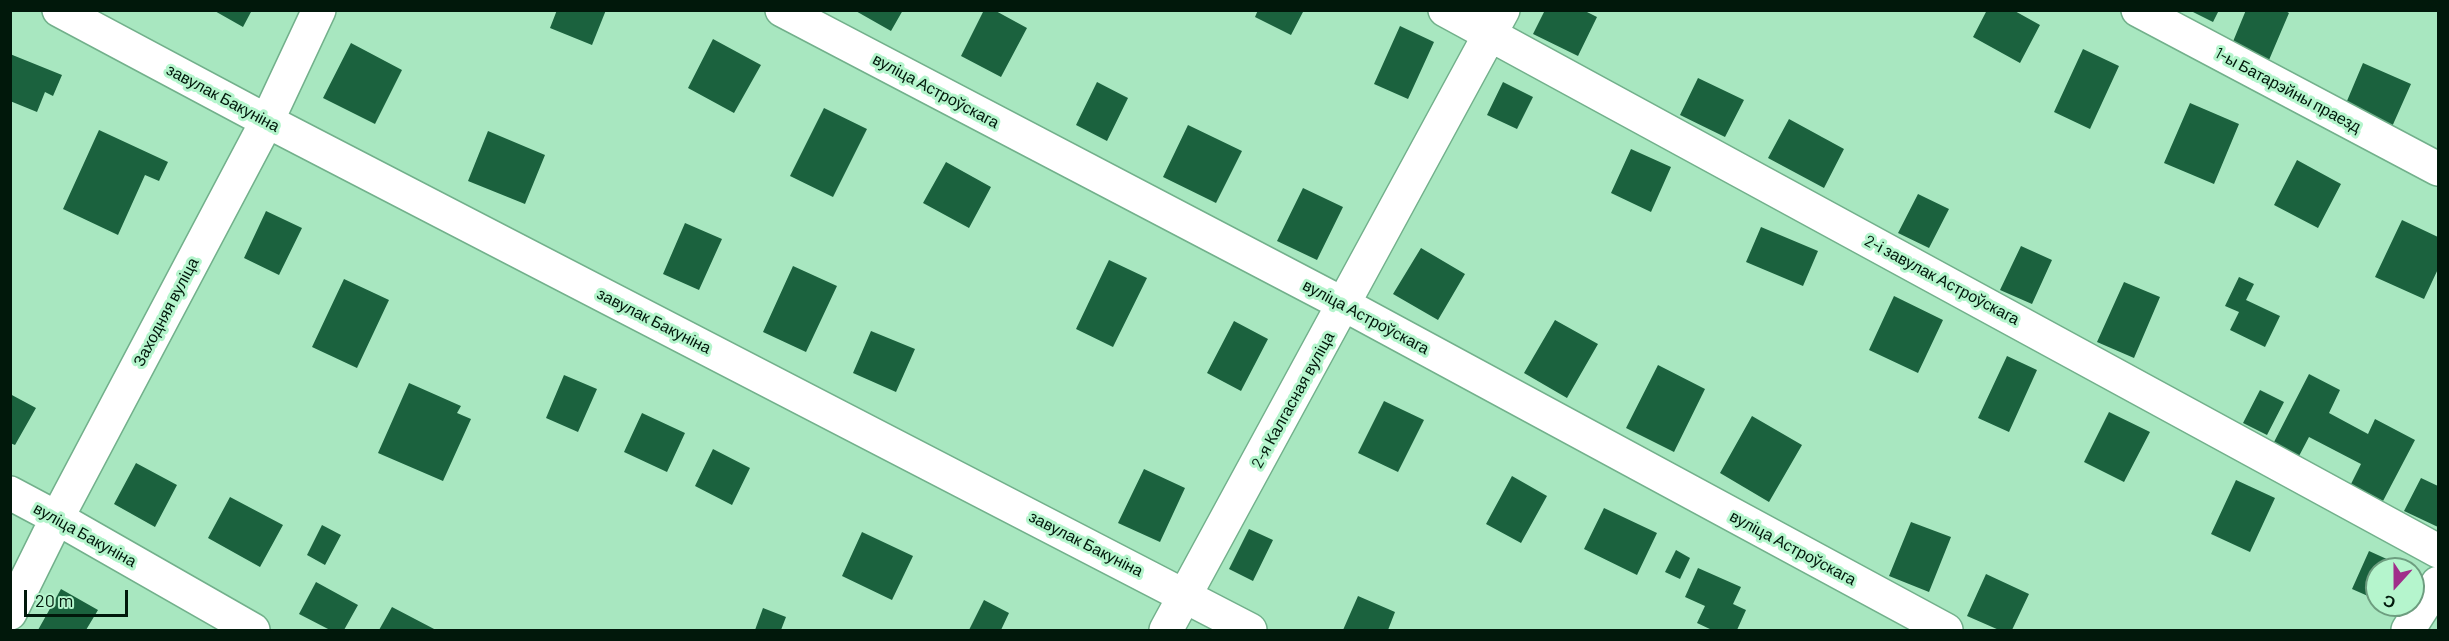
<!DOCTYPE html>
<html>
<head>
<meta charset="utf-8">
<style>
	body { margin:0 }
	#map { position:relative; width:2449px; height:641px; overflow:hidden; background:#a8e7c0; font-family:Barlow,sans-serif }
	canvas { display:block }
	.frame { position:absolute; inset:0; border:12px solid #01180b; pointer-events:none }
	.north { position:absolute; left:2365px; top:557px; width:60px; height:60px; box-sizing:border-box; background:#b5f5cd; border:2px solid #6d9d7f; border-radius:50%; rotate:201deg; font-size:16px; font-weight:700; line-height:24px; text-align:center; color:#01180b }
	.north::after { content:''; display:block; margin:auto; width:21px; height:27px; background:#a02e8a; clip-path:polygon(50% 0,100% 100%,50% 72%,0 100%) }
	.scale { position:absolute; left:24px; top:590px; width:104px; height:27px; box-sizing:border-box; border:3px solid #01180b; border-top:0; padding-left:8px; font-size:18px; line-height:21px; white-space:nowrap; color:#01180b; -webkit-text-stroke:4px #b5f5cd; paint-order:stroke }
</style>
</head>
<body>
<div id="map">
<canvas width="2449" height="641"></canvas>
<div class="frame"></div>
<div class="north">С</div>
<div class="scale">20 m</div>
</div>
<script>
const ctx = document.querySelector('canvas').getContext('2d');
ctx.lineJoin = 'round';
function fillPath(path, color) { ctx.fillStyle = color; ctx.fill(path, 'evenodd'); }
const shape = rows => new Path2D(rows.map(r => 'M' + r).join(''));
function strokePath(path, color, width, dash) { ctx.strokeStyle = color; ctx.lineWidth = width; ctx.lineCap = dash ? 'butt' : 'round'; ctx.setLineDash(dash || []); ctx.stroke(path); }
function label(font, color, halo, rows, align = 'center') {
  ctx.font = font + ' Barlow,sans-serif'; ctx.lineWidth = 6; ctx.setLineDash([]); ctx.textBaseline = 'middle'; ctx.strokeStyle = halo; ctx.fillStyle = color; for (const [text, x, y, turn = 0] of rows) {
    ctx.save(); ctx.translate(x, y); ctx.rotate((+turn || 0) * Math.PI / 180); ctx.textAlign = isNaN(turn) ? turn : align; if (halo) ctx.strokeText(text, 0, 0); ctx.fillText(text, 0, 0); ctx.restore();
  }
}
fillPath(shape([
	[213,10,252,10,243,27],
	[557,10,606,10,592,45,550,28],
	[854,10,903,10,891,31],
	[984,10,994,10,1027,28,1001,77,961,56],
	[1258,10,1304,10,1291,35,1255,17],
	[1545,10,1583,10,1597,17,1578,56,1533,34],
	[1987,10,2013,10,2040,25,2020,63,1973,37],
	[2189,10,2219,10,2213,22],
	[2246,10,2284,10,2289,13,2269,60,2232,44],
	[1400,26,1434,42,1408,99,1374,84],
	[713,39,761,65,734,113,688,88],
	[351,43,402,70,375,124,323,98],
	[2083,49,2119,66,2090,129,2054,112],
	[10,54,62,75,53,96,45,92,37,112,10,101],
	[2363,63,2411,84,2391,129,2344,108],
	[1698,78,1744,100,1725,137,1680,115],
	[1097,82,1128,98,1107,141,1076,125],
	[1503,82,1533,97,1517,129,1487,115],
	[2190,103,2239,124,2214,184,2164,163],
	[824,108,867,129,833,197,790,176],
	[1789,119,1844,149,1824,188,1768,158],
	[1188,125,1242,151,1216,203,1163,177],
	[99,130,168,162,159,181,145,175,118,235,63,209],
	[488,131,545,155,525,204,468,181],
	[1631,149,1671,167,1651,212,1611,193],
	[2297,160,2341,184,2318,228,2274,205],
	[946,162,991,187,969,228,923,203],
	[1303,188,1343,207,1317,260,1277,241],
	[1918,194,1949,209,1929,248,1898,233],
	[266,211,302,228,279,275,244,258],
	[2402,220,2438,237,2438,269,2424,299,2375,277],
	[685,223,722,239,699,290,663,274],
	[1761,227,1818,251,1803,286,1746,262],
	[2021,246,2052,260,2032,304,2000,290],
	[1421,248,1465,274,1438,320,1393,294],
	[1109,260,1147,278,1113,347,1076,329],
	[793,266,837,286,806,352,763,332],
	[2239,277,2254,284,2246,300,2280,316,2265,347,2230,330,2239,312,2225,306],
	[344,279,389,300,357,368,312,347],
	[2124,282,2160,297,2134,358,2097,342],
	[1894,296,1943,320,1918,373,1869,350],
	[1555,320,1598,344,1567,398,1524,373],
	[1234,321,1268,339,1241,391,1207,373],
	[871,331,915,349,896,392,853,373],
	[2007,356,2037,370,2009,432,1978,418],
	[1658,365,1705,389,1674,452,1626,428],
	[2309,374,2340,390,2329,413,2368,434,2375,419,2415,440,2383,501,2351,484,2361,464,2309,437,2299,456,2274,442],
	[564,375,597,389,578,432,546,418],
	[409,383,461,406,457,413,471,419,443,481,378,453],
	[2260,390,2284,402,2267,435,2243,423],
	[10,394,36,408,15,445,10,443],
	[1384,401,1424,420,1398,472,1358,453],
	[2109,412,2150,432,2124,482,2084,462],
	[642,413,685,433,667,472,624,452],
	[1752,416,1802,445,1769,502,1720,473],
	[713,449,750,468,732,505,695,486],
	[136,463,177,485,155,527,114,504],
	[1144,469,1185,488,1160,542,1118,523],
	[1512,476,1547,496,1521,543,1486,524],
	[2421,478,2438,486,2438,527,2404,511],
	[2236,480,2275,498,2250,552,2211,534],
	[230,497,283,525,260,567,208,538],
	[1604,508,1657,533,1637,575,1584,549],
	[1911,522,1951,537,1929,592,1889,576],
	[322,525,341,535,325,565,307,555],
	[1249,529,1273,540,1253,581,1229,569],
	[862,532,913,556,892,600,842,576],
	[1676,550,1690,558,1680,579,1665,572],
	[2369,551,2400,565,2398,569,2377,569,2377,600,2352,589],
	[1698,568,1741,587,1733,604,1746,610,1737,630,1712,630,1697,623,1705,606,1685,597],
	[1986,574,2029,594,2012,630,1999,630,1967,616],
	[316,582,358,605,344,630,330,630,299,614],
	[61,589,98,610,86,630,38,630],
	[1358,596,1395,612,1388,630,1343,630],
	[984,600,1009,613,1001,630,969,630],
	[392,607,436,630,379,630],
	[763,608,786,617,781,630,755,630]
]), '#1b623e');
const minor = shape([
	[59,10,267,121,1250,630],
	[782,10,1345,305,1946,630],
	[1445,10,2438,551],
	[2138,10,2438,169],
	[10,493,57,518,253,630],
	[10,613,57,518,267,121,319,10],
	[1166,630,1503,10],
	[2408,630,2438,583]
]);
strokePath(minor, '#72b08b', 36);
strokePath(minor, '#fff', 33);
label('16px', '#01180b', '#b5f5cd', [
	["1-ы Батарэйны праезд",2288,90,28],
	["вуліца Астроўскага",936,91,28],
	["завулак Бакуніна",223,98,28],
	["2-і завулак Астроўскага",1942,280,28],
	["Заходняя вуліца",166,312,-62],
	["вуліца Астроўскага",1366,317,28],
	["завулак Бакуніна",654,321,27],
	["2-я Калгасная вуліца",1293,400,-61],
	["вуліца Бакуніна",85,535,29],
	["завулак Бакуніна",1086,544,27],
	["вуліца Астроўскага",1793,548,28]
]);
</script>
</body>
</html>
